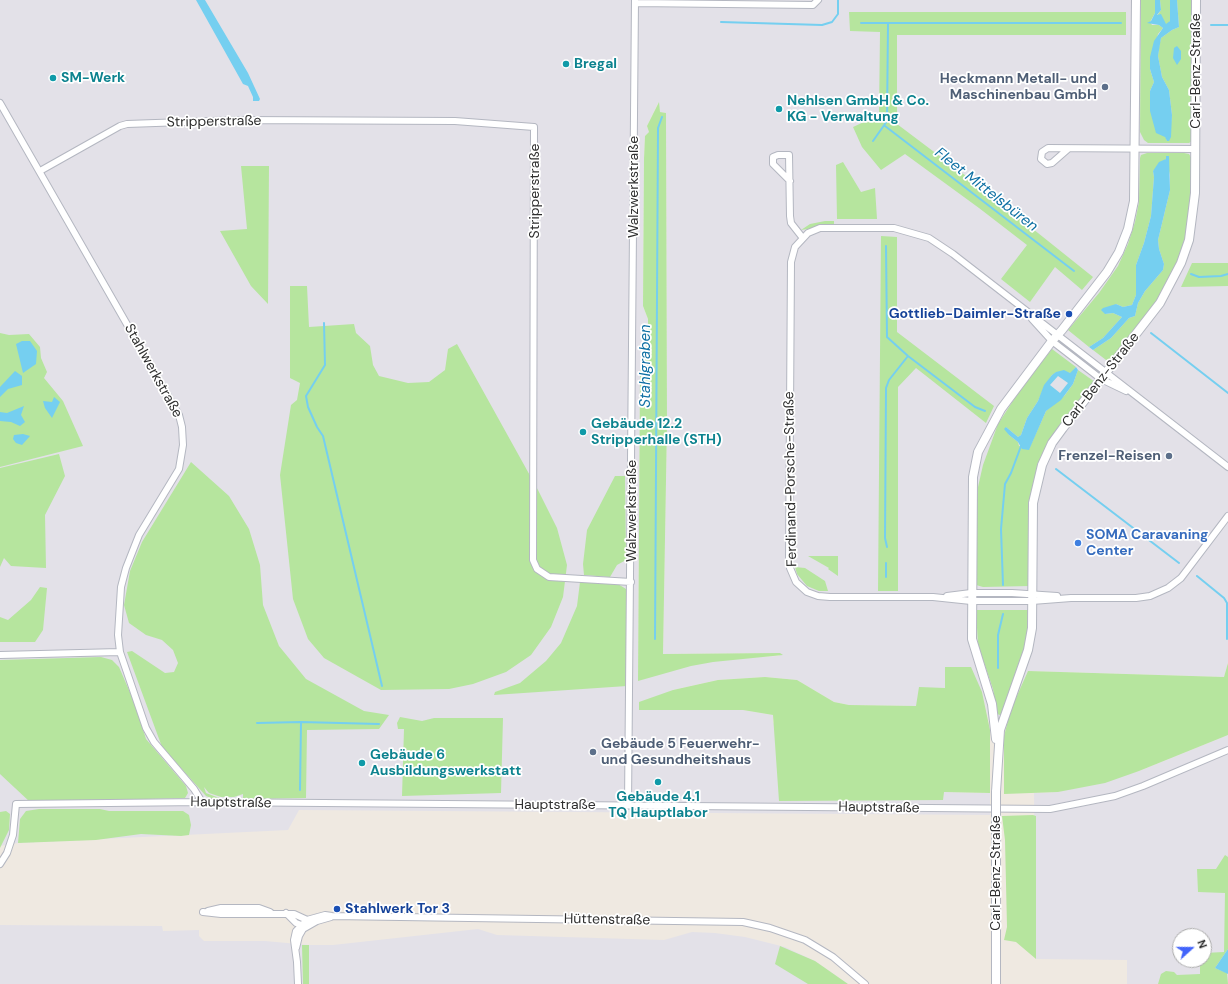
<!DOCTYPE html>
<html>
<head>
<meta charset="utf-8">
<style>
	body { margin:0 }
	#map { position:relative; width:1228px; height:984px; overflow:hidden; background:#efe9e1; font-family:"DM Sans",sans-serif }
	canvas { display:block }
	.north { position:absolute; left:1172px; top:928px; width:40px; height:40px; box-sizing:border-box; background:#fff; border:1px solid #ababab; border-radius:50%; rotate:69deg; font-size:11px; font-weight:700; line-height:16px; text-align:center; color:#2e2e2e }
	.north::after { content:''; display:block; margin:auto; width:14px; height:18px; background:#4264fb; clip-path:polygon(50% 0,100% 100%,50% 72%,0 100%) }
</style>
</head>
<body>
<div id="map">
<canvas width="1228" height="984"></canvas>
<div class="north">N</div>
</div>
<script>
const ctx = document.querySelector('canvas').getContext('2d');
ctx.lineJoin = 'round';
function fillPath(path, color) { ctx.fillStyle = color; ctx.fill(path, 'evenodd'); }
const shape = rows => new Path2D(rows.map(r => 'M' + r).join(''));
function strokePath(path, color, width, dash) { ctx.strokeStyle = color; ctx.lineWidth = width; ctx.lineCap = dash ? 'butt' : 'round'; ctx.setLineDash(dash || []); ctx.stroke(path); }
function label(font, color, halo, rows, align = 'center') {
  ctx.font = font + ' "DM Sans",sans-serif'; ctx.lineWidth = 3.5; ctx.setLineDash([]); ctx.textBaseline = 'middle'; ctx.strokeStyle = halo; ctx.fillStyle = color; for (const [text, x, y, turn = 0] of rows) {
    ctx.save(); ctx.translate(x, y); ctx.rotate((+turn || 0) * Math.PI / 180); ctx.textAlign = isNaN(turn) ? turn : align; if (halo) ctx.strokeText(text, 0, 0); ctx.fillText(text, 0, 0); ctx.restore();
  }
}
fillPath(shape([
	[0,0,1228,0,1228,663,1224,677,1028,671,1011,709,1008,720,989,722,982,692,945,688,916,706,849,705,834,702,797,680,765,677,718,680,673,690,694,710,743,710,773,715,773,723,943,800,943,792,990,793,990,815,299,810,288,830,18,843,0,846],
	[658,103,660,112,666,113,667,423,663,654,780,653,779,656,736,658,638,672,640,376,641,362,648,341,648,319,643,306,644,159,645,136,649,132,647,126],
	[1228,735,1228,984,1127,984,1127,960,1036,959,1034,793,1058,792,1139,771],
	[1180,936,1204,936,1204,960,1180,960],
	[0,925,162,926,163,931,199,930,199,936,204,941,265,941,309,945,333,945,478,929,497,935,664,940,692,932,715,933,745,937,785,947,815,961,848,984,0,984]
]), '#e3e1e8');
fillPath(shape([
	[1141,0,1155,0,1155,13,1150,22,1152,25,1159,25,1163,28,1158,34,1150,69,1154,82,1150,91,1167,141,1169,139,1172,115,1169,90,1162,77,1158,56,1159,47,1161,38,1172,30,1179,27,1177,0,1194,0,1192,141,1189,143,1148,143,1144,140,1140,132],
	[1160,0,1170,0,1171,15,1170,21,1168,24,1165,24,1161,15,1157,16,1161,10],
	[849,12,1126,12,1126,35,897,35,897,124,978,185,1093,277,1082,290,1055,267,1030,302,1001,279,1027,245,979,208,905,154,881,170,862,147,853,127,879,115,880,32,850,31],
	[659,102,660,112,666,113,667,423,663,654,780,653,783,655,713,662,691,666,638,681,640,376,641,362,648,341,648,319,643,306,644,159,645,136,649,132,647,126],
	[1147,153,1184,153,1189,154,1192,159,1192,191,1186,234,1180,257,1156,303,1110,363,1093,350,1111,338,1129,318,1135,316,1138,303,1145,291,1163,270,1164,264,1159,249,1158,240,1170,190,1170,175,1166,159,1153,171,1154,177,1151,216,1144,243,1136,265,1136,295,1132,305,1123,307,1116,304,1105,314,1113,313,1122,317,1103,338,1089,347,1068,330,1099,293,1118,266,1128,244,1135,222,1139,202,1140,158,1141,155],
	[843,162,861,192,875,188,877,219,837,219,836,165],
	[241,166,269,166,268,304,251,286,220,231,247,229],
	[825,221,834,221,834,225,801,230,810,224],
	[881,236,897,237,897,332,994,406,986,423,916,368,898,387,898,591,878,591],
	[1192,263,1228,263,1228,286,1181,287],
	[290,286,307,286,309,327,354,324,356,333,370,346,373,365,379,376,408,383,429,382,445,370,448,349,457,344,538,490,557,528,567,565,563,597,551,627,531,655,506,672,473,684,449,689,381,690,324,658,308,639,293,599,280,475,291,405,297,400,300,383,290,378],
	[0,333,9,335,29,334,40,347,41,358,47,372,44,378,63,401,83,446,0,467],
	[1052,349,1076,367,1071,373,1057,372,1052,375,1045,385,1038,401,1027,418,1021,435,1018,437,1006,427,1009,435,1018,442,1019,446,1029,449,1046,411,1065,395,1073,384,1078,370,1095,382,1038,468,1030,586,983,587,976,585,976,512,978,487,983,465,998,424,1022,387],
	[59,454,65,476,45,515,46,568,11,566,4,558,0,567,0,468],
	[191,462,229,496,249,529,260,565,263,605,279,646,306,679,364,711,389,715,379,729,307,730,306,798,243,799,243,794,234,797,221,797,209,793,204,787,206,793,222,799,216,800,206,796,162,747,127,652,132,651,165,673,174,672,178,663,173,650,162,640,146,635,129,623,124,605,130,571,142,542],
	[615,476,625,476,626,560,617,565,610,577,584,575,583,564,587,530],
	[808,556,838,556,838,576,828,569,829,568],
	[795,567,805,568,825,581,828,591,819,591,807,586,797,574],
	[580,582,618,584,626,589,627,593,627,686,494,695,495,692,520,683,546,661,561,643,577,606],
	[40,587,47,588,43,630,35,642,0,642,0,617,8,620,31,600],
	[976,610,1030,610,1027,648,1002,714,1000,715,997,714,993,689,978,645],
	[101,657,112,660,119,667,135,704,146,739,186,786,188,793,185,798,30,802,0,774,0,660],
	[1228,663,1228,735,1139,771,1105,783,1058,792,1004,794,1004,736,1011,709,1028,671,1224,677],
	[945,667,971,667,982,692,990,730,990,793,944,792,943,800,779,801,773,715,743,710,639,710,639,702,673,690,718,680,765,677,797,680,834,702,849,705,916,706,919,687,945,688],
	[400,717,422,721,434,718,503,718,501,793,402,796,404,729,398,729,397,723],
	[39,809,100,809,109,811,183,811,189,815,191,825,189,835,181,836,141,834,96,840,18,843,20,819,26,811],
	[6,811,10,814,9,830,0,848,0,812],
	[1033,815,1036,816,1036,959,1016,942,1004,940,1007,927,1005,840,1002,816],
	[1225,855,1228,857,1228,949,1215,968,1227,973,1228,984,1158,984,1161,974,1166,971,1174,972,1177,975,1200,974,1200,960,1204,960,1204,953,1224,952,1225,893,1198,892,1197,869,1216,869],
	[302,945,309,945,309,984,303,984],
	[780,946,815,961,848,984,808,984,775,964]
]), '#b6e59e');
fillPath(shape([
	[196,0,205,0,248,73,260,99,259,101,253,101,253,97,248,86,243,84],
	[1155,0,1160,0,1161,10,1157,15,1161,14,1166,24,1170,21,1170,0,1177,0,1179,27,1172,30,1161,38,1158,56,1162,77,1169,90,1172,115,1171,137,1169,141,1167,141,1165,137,1156,133,1150,111,1150,91,1154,82,1150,69,1150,57,1154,41,1163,28,1159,25,1147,23,1151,21,1155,13],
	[1177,46,1181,51,1181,59,1177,65,1173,58,1174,48],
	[1166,156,1169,156,1170,190,1158,240,1159,249,1164,264,1163,270,1145,291,1138,303,1135,316,1129,318,1111,338,1093,350,1089,347,1103,338,1122,317,1113,313,1105,314,1101,310,1103,308,1116,304,1123,307,1132,305,1136,295,1136,265,1144,243,1151,216,1154,177,1153,171,1159,162,1166,159],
	[22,341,30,341,37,351,36,364,23,373,16,344],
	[1076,367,1078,370,1073,384,1061,400,1046,411,1029,450,1022,449,1018,442,1009,435,1004,429,1006,427,1018,437,1021,435,1027,418,1038,401,1044,385,1052,375,1056,372,1064,370,1070,373],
	[1058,376,1068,383,1060,393,1050,385],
	[15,371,22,376,22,385,8,389,0,397,0,387],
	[54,397,60,402,52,418,45,408,43,401,52,402],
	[24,406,21,415,25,422,20,426,11,422,0,421,0,412,7,413],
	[23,434,30,436,22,445,16,443,13,439,14,435],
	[1228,949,1228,974,1215,968]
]), '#75cff0');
strokePath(shape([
	[721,22,822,25,832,22,838,14,838,0],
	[861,23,888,23],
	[1211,25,1228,25],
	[885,126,1074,271],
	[873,141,887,121,888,23,1121,23],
	[886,246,887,337,908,356,975,407,985,411],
	[1191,274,1199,277,1221,276,1228,274],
	[324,323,325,365,306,396,308,407,317,427,323,436,382,686],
	[1151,333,1228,393],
	[1056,469,1179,563],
	[887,547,885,538,886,388,889,380,908,356],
	[1197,576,1224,598,1227,603,1227,639],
	[886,577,886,563],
	[1003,585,1001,529,1005,484,1011,473,1021,446],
	[655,639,658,128,662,117],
	[998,668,998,635,1003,614],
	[257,723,301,722,379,724],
	[300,790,301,722]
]), '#75cff0', 2);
const street = shape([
	[635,3,813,5,818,0],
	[0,103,179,415,182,427,183,445,179,469,139,535,126,568,121,587,118,635,120,652,146,728,154,742,194,789,202,802],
	[1068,149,1052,163,1047,164,1041,159,1042,152,1048,148,1195,149],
	[40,171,120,126,127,124,241,120,455,121,534,127,533,560,537,569,549,577,631,582],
	[790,181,773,164,773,157,778,155,789,155,790,216,791,223,802,237],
	[1032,319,1052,341,1101,379,1126,391],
	[1228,467,953,254,929,238,894,228,820,228,808,233,795,247,791,262,789,560,790,568,796,582,807,592,818,596,830,597,933,597,971,601,1032,601,1071,598,1136,598,1150,596,1168,588,1181,578,1228,516],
	[947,596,971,593,1012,593,1057,596],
	[0,655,120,652],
	[628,805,635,0],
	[0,864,7,853,13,835,16,804,202,802,1050,809,1115,796,1143,786,1228,750],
	[208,911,221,908,259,908,270,912],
	[203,912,221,914,294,914,307,920],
	[286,913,296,923,304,926],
	[296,948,299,936,303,929,317,921,331,917],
	[298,984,297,962,294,940,296,931,307,920,325,915,332,916,743,922,770,928,805,940,833,957,865,984]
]);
const secondary = shape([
	[996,739,992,704,972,639,973,477,978,452,1001,409,1052,341,1062,330,1107,272,1119,252,1128,229,1134,201,1136,0],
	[996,792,1000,730,1028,650,1032,628,1033,503,1042,465,1052,443,1063,428,1160,303,1181,263,1189,240,1195,193,1196,0],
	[996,984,996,819]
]);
strokePath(street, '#b4b7c1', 8);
strokePath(secondary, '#b4b7c1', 10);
strokePath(street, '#fff', 6);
strokePath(secondary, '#fff', 8);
const secondaryBridge = shape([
	[996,819,996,792]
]);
strokePath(secondaryBridge, '#b4b7c1', 10, []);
strokePath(secondaryBridge, '#fff', 8);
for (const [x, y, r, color] of [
	[566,64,4,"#0f9aa8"],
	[53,78,4,"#0f9aa8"],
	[1105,87,4,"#5c6f8a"],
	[779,109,4,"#0f9aa8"],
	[1069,314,4,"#1a4fb4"],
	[583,432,4,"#0f9aa8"],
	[1169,456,4,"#5c6f8a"],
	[1078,543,4,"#3f7fe0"],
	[593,752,4,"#5c6f8a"],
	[362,763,4,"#0f9aa8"],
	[658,782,4,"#0f9aa8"],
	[337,909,4,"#1a4fb4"]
]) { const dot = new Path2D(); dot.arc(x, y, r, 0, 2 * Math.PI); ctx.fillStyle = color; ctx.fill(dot); strokePath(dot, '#fff', 1.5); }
label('bold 14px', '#0d838f', '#fff', [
	["Bregal",574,64],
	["SM-Werk",61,78],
	["Nehlsen GmbH & Co.",787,101],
	["KG - Verwaltung",787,117],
	["Gebäude 12.2",591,424],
	["Stripperhalle (STH)",591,440],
	["Gebäude 6",370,755],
	["Ausbildungswerkstatt",370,771],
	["Gebäude 4.1",658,797,"center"],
	["TQ Hauptlabor",658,813,"center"]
], 'left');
label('14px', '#2e2e2e', '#fff', [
	["Carl-Benz-Straße",1196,71,-90],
	["Stripperstraße",214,122,-1],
	["Walzwerkstraße",634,187,-90],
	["Stripperstraße",535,191,-90],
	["Stahlwerkstraße",153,371,61],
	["Carl-Benz-Straße",1101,380,-52],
	["Ferdinand-Porsche-Straße",791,479,-91],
	["Walzwerkstraße",632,511,-90],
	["Hauptstraße",231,803,1],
	["Hauptstraße",555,805],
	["Hauptstraße",879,808,1],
	["Carl-Benz-Straße",996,873,-90],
	["Hüttenstraße",607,920,1]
]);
label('bold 14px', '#4e5e75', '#fff', [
	["Heckmann Metall- und",1097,79],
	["Maschinenbau GmbH",1097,95],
	["Frenzel-Reisen",1161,456],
	["Gebäude 5 Feuerwehr-",601,744,"left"],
	["und Gesundheitshaus",601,760,"left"]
], 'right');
label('bold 14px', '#164399', '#fff', [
	["Gottlieb-Daimler-Straße",1061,314],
	["Stahlwerk Tor 3",345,909,"left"]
], 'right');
label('bold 14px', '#366cbe', '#fff', [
	["SOMA Caravaning",1086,535],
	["Center",1086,551]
], 'left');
label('italic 15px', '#0d6fa3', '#fff', [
	["Fleet Mittelsbüren",986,190,38],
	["Stahlgraben",646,366,-90]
]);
</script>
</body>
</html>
